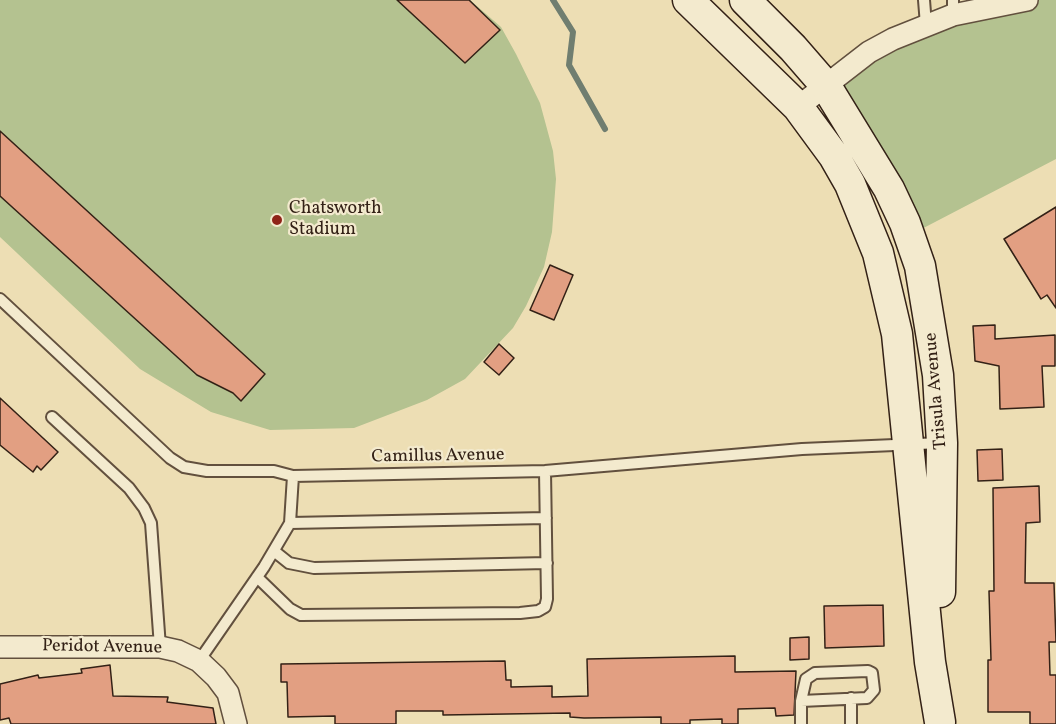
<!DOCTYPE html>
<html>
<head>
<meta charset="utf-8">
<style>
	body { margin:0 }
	canvas { display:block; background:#eddeb4 }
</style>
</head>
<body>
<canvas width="1056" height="724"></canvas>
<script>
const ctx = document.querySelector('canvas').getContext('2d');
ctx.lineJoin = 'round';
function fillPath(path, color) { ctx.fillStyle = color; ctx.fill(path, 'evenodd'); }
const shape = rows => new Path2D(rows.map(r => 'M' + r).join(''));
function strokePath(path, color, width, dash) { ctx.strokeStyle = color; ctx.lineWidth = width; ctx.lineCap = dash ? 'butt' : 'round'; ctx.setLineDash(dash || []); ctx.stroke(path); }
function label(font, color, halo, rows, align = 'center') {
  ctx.font = font + ' Vollkorn,serif'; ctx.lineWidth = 4.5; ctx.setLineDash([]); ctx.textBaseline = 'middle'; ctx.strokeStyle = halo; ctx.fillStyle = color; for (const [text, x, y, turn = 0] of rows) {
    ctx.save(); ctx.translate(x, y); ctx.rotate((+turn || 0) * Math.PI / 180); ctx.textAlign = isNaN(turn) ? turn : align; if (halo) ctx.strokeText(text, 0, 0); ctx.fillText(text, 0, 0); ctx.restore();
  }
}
fillPath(shape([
	[0,0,470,0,501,27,516,54,540,103,553,151,556,179,552,232,544,267,526,306,513,328,465,379,427,400,354,428,270,430,211,412,140,369,0,237],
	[1015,0,1056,0,1056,159,912,234,825,85,867,51]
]), '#b4c290');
strokePath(shape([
	[553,0,573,32,569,65,605,129]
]), '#707e70', 6);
const building = shape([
	[397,0,469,0,500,30,465,63,397,0],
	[0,131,265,374,241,401,233,393,197,375,0,196,0,131],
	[1056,207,1056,308,1047,295,1041,299,1004,239,1056,207],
	[550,265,573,275,554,320,530,310,550,265],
	[995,325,995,339,1055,335,1055,366,1042,366,1044,407,1000,409,999,366,975,361,973,326,995,325],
	[499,344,514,358,499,375,484,362,499,344],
	[0,398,58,452,41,470,37,466,33,472,0,445,0,398],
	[1002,449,1003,480,978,481,977,450,1002,449],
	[1039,486,1040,522,1026,523,1025,583,1054,583,1056,642,1049,642,1050,675,1056,675,1056,724,1030,724,1030,712,988,712,988,660,991,660,989,591,994,591,993,488,1039,486],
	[883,605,884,646,825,648,824,606,883,605],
	[809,637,809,659,790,660,790,638,809,637],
	[735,656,735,672,796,671,794,715,776,716,775,708,738,709,738,724,722,724,722,719,690,720,690,724,661,724,661,717,584,718,570,717,570,713,443,715,443,711,396,711,396,724,335,724,335,716,288,717,287,682,281,682,281,664,505,661,506,680,511,680,511,687,552,686,552,697,588,696,587,659,735,656],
	[110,665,113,696,168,697,167,702,213,708,216,724,11,724,9,718,0,720,0,684,38,675,39,678,82,673,81,669,110,665]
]);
fillPath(building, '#e29f82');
strokePath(building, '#332116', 1.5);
const lane = shape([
	[924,0,926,25],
	[953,0,953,15],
	[0,299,170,458,184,467,207,471,274,471,293,476,545,471,802,449,941,443],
	[52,417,129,488,144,508,151,523,160,647],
	[290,523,546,518],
	[274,551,289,563,314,568,547,563],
	[257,577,290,609,301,615,520,613,538,611,545,607,547,599,545,471],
	[199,661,264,567,290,523,293,476],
	[851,698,851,724],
	[801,724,801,701,867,698,874,690,872,673,868,671,815,673,806,679,801,701]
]);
const street = shape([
	[798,107,869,52,893,39,953,15,1027,0],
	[0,647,160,647,178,651,199,661,216,677,228,693,236,724]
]);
const secondary = shape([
	[688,0,798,107,834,156,850,184,878,253,897,334,930,662,940,722],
	[745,0,793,48,826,86,889,189,905,223,920,266,938,375,942,443,940,592]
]);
strokePath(lane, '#62503e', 14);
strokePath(street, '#62503e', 24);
strokePath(secondary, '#332116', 33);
strokePath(lane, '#f3eace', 10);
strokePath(street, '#f3eace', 21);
strokePath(secondary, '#f3eace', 30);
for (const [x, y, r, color] of [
	[277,220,6,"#8f2418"]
]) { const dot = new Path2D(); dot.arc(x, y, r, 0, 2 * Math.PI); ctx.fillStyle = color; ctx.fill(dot); strokePath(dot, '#f3eace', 2); }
label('18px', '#332116', '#f3eace', [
	["Chatsworth",289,210],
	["Stadium",289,231]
], 'left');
label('18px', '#332116', '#f3eace', [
	["Trisula Avenue",937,391,-95],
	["Camillus Avenue",438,457,-1],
	["Peridot Avenue",102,648,1]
]);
</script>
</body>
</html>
